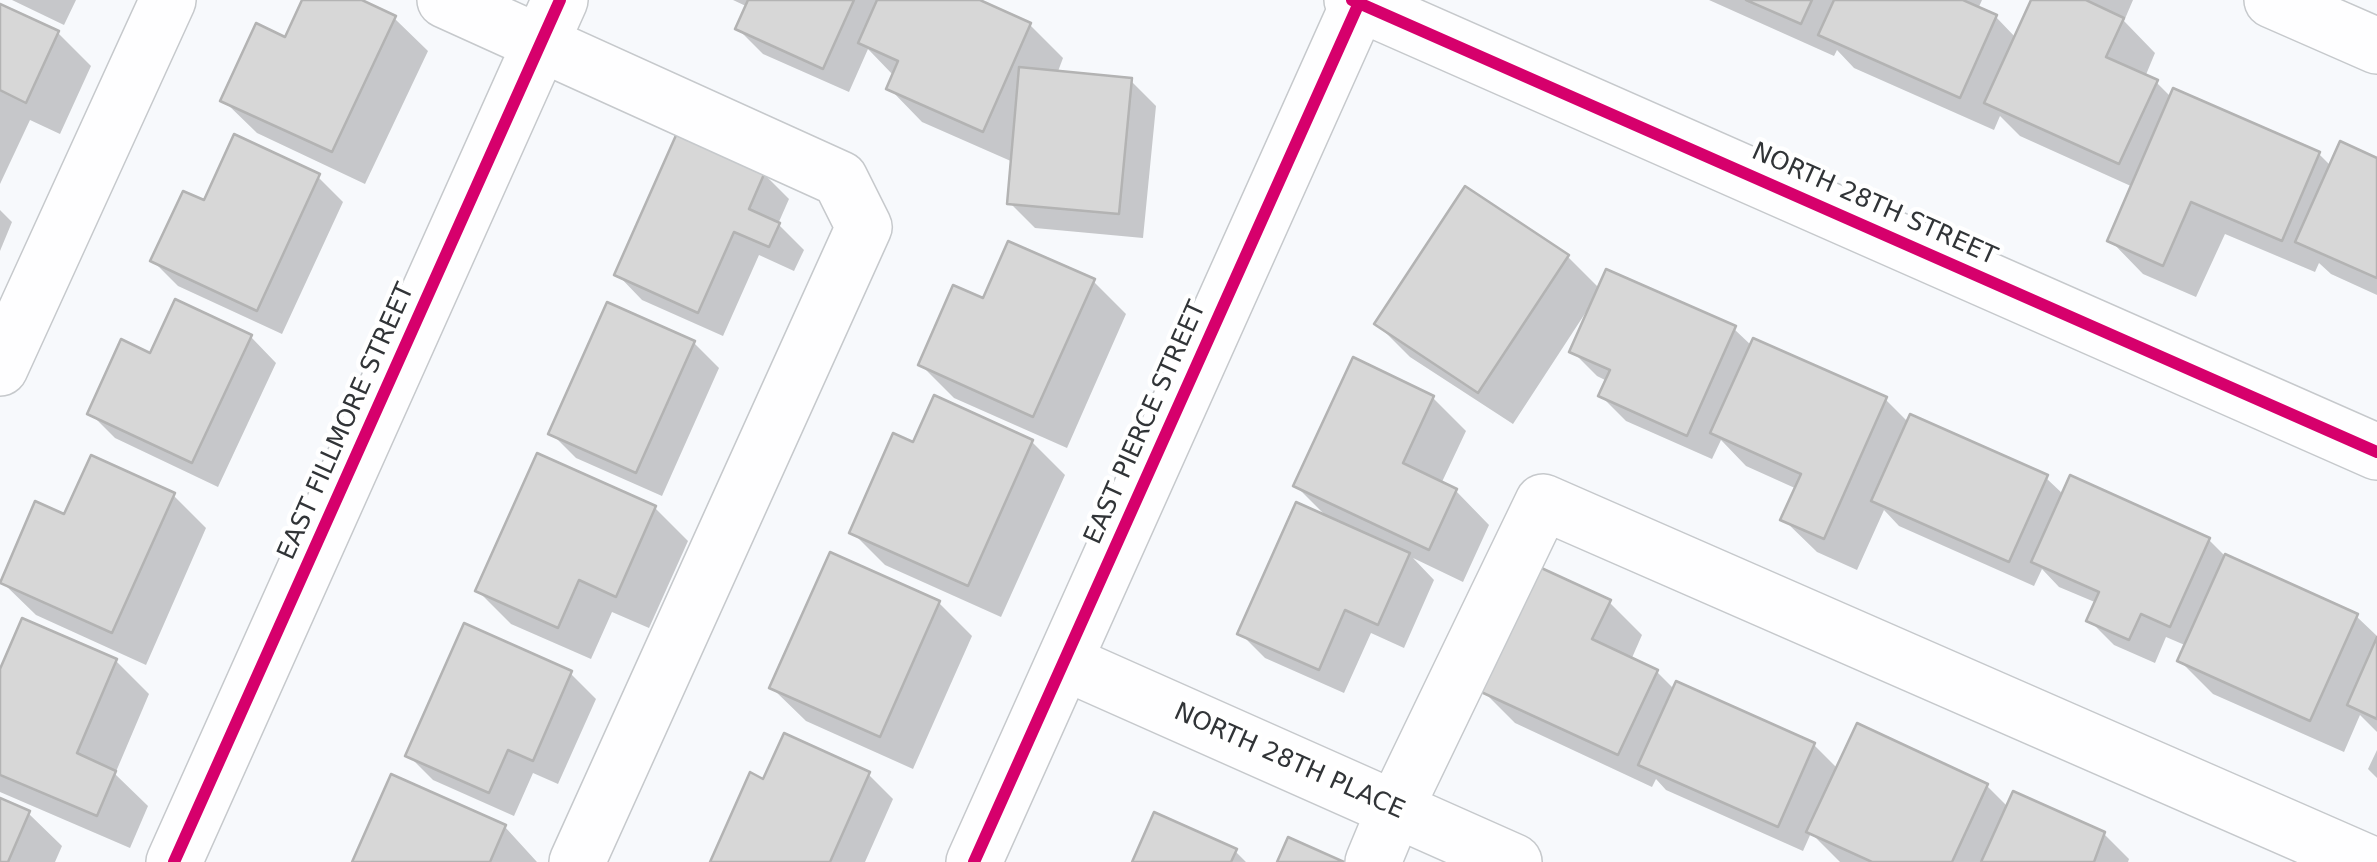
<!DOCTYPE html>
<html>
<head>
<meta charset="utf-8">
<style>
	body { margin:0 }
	canvas { display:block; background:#f7f9fc }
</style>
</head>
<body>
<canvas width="2377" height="862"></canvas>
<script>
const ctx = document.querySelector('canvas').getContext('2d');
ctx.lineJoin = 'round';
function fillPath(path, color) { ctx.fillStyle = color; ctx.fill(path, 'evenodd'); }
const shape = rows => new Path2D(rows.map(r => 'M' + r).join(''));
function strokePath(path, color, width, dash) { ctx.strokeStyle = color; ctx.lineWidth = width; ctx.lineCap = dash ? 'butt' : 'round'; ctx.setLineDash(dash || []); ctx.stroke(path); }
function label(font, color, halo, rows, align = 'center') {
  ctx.font = font + ' "DejaVu Sans",sans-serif'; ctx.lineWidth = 9; ctx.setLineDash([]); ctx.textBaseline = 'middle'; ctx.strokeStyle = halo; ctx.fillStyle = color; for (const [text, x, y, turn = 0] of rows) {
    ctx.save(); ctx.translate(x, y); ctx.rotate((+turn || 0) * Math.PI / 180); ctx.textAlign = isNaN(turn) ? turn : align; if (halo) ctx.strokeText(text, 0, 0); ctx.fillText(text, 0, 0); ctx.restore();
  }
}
fillPath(shape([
	[12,0,76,0,64,25],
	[305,0,356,0,394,18,428,51,365,184,257,133,223,100,286,41],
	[733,0,974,0,1030,25,1063,58,1057,74,1131,81,1156,106,1143,238,1035,228,1010,203,1013,162,922,122,889,88,894,76,868,49,849,92,763,54,738,29,748,7],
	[1709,0,1982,0,1978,9,1996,17,2016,38,2034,0,2133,0,2124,21,2155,53,2145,77,2156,82,2171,97,2319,154,2331,166,2377,160,2377,295,2331,274,2319,263,2315,272,2225,234,2196,297,2143,274,2110,240,2133,187,2020,136,2000,116,1994,130,1854,68,1837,50,1834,56],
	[0,6,58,33,91,66,60,134,30,120,0,184],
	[764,174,789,199,778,224,804,250,794,271,759,255,723,336,642,300,617,274],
	[318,177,343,202,282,334,178,286,153,261,205,204],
	[1465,190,1568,257,1600,289,1734,329,1752,346,1885,399,1909,423,2046,478,2064,495,2209,540,2227,558,2356,616,2377,636,2377,732,2360,715,2344,752,2213,694,2180,661,2187,646,2166,637,2155,663,2114,645,2089,620,2097,603,2059,587,2042,569,2034,586,1899,526,1884,510,1857,570,1817,552,1783,519,1797,489,1746,466,1721,440,1712,459,1626,421,1601,396,1607,381,1597,376,1572,351,1589,314,1586,312,1513,424,1410,357,1377,324],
	[0,210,12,222,0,251],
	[1093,281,1126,314,1067,448,954,398,921,365,984,302],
	[176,302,251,337,276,363,218,487,115,438,90,413,151,356],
	[694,343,719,368,662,496,576,458,551,433],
	[1433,398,1466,431,1441,484,1456,491,1489,525,1463,582,1413,558,1434,580,1404,648,1371,633,1344,693,1265,658,1240,633,1330,520,1296,486],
	[1032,442,1065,475,1001,617,885,565,852,532,914,446],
	[173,495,206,528,146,665,36,615,2,582,65,517],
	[655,508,688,541,649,628,612,612,591,659,511,624,478,591],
	[1609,602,1642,635,1631,660,1657,672,1675,690,1814,745,1838,769,1987,786,2008,807,2104,834,2129,859,2128,862,1840,862,1811,833,1803,851,1666,790,1656,779,1652,787,1515,723,1482,690],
	[939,603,972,636,913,769,806,721,772,688],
	[116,661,149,694,115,774,148,806,130,848,0,792,0,676],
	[571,674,596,699,558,784,533,773,514,816,433,780,408,755],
	[2377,750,2377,778,2368,769],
	[868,774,893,799,865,862,714,862,765,782],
	[0,800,28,813,62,846,55,862,0,862],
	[505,827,537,862,355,862],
	[1235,851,1246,862,1135,862]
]), '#0003');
const building = shape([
	[302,0,362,0,396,16,332,152,220,101,256,23,285,37,302,0],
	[748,0,854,0,823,69,735,29,748,0],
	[877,0,980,0,1031,23,983,132,886,89,898,61,858,43,877,0],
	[1746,0,1812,0,1801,24,1746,0],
	[1834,0,1963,0,1997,15,1960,98,1818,35,1834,0],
	[2031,0,2086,0,2124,18,2106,57,2158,80,2119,164,1984,103,2031,0],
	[0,4,59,31,26,103,0,90,0,4],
	[1019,67,1132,78,1119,214,1007,204,1019,67],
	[2173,88,2320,152,2282,241,2191,202,2163,266,2107,241,2173,88],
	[677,133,765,172,749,209,780,223,769,247,734,232,698,313,614,275,677,133],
	[234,134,320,174,257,311,150,261,183,191,204,200,234,134],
	[2340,141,2377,158,2377,278,2295,242,2340,141],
	[1465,186,1569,255,1478,393,1374,324,1465,186],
	[1008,241,1095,279,1033,417,918,365,953,285,983,298,1008,241],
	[1606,269,1736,326,1687,436,1598,396,1610,370,1569,352,1606,269],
	[175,299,252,335,192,463,87,414,121,339,150,353,175,299],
	[607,302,695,341,636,473,548,434,607,302],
	[1753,338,1887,397,1824,539,1780,520,1801,474,1710,433,1753,338],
	[1353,357,1434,396,1403,463,1457,489,1429,550,1293,486,1353,357],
	[934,395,1033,440,968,586,849,533,893,433,913,442,934,395],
	[1910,414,2048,475,2009,562,1871,501,1910,414],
	[537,453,656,506,616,597,579,580,558,628,475,591,537,453],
	[91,455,175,493,112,633,0,583,35,501,64,514,91,455],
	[2070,475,2210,538,2170,627,2141,614,2129,640,2086,621,2099,592,2031,562,2070,475],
	[1296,502,1410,553,1378,625,1345,610,1319,670,1237,634,1296,502],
	[830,552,940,601,880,737,769,688,830,552],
	[2225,554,2358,614,2310,721,2177,661,2225,554],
	[1537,566,1611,600,1592,639,1658,670,1618,755,1479,691,1537,566],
	[22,618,117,659,77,753,116,771,97,816,0,775,0,669,22,618],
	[464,623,572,671,533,761,508,750,489,793,405,756,464,623],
	[2377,637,2377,719,2347,705,2377,637],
	[1676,681,1815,743,1778,827,1638,765,1676,681],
	[1857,723,1988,784,1952,862,1872,862,1806,832,1857,723],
	[784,733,870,772,830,862,710,862,750,772,763,779,784,733],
	[391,774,506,825,490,862,352,862,391,774],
	[2013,791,2105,832,2094,862,1981,862,2013,791],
	[0,798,30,811,8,862,0,862,0,798],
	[1154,812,1237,849,1231,862,1132,862,1154,812],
	[1288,837,1344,862,1277,862,1288,837]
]);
fillPath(building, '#d7d7d7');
strokePath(building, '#b3b3b3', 2.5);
const minor = shape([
	[445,0,840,179,864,227,577,862],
	[1352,0,2377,452],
	[2272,0,2377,46],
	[0,368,168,0],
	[1064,662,1514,862],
	[174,862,560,0],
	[974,862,1359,3],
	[1373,862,1395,809,1543,502,2366,862]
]);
strokePath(minor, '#c6c9cc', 58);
strokePath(minor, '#fefeff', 55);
strokePath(shape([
	[1352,0,2377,452],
	[174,862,560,0],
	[974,862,1359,3]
]), '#d6006c', 12);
label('25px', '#313437', '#fff', [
	["NORTH 28TH STREET",1874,205,24],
	["EAST FILLMORE STREET",347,422,-66],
	["EAST PIERCE STREET",1146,423,-66],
	["NORTH 28TH PLACE",1289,762,24]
]);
</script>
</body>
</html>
